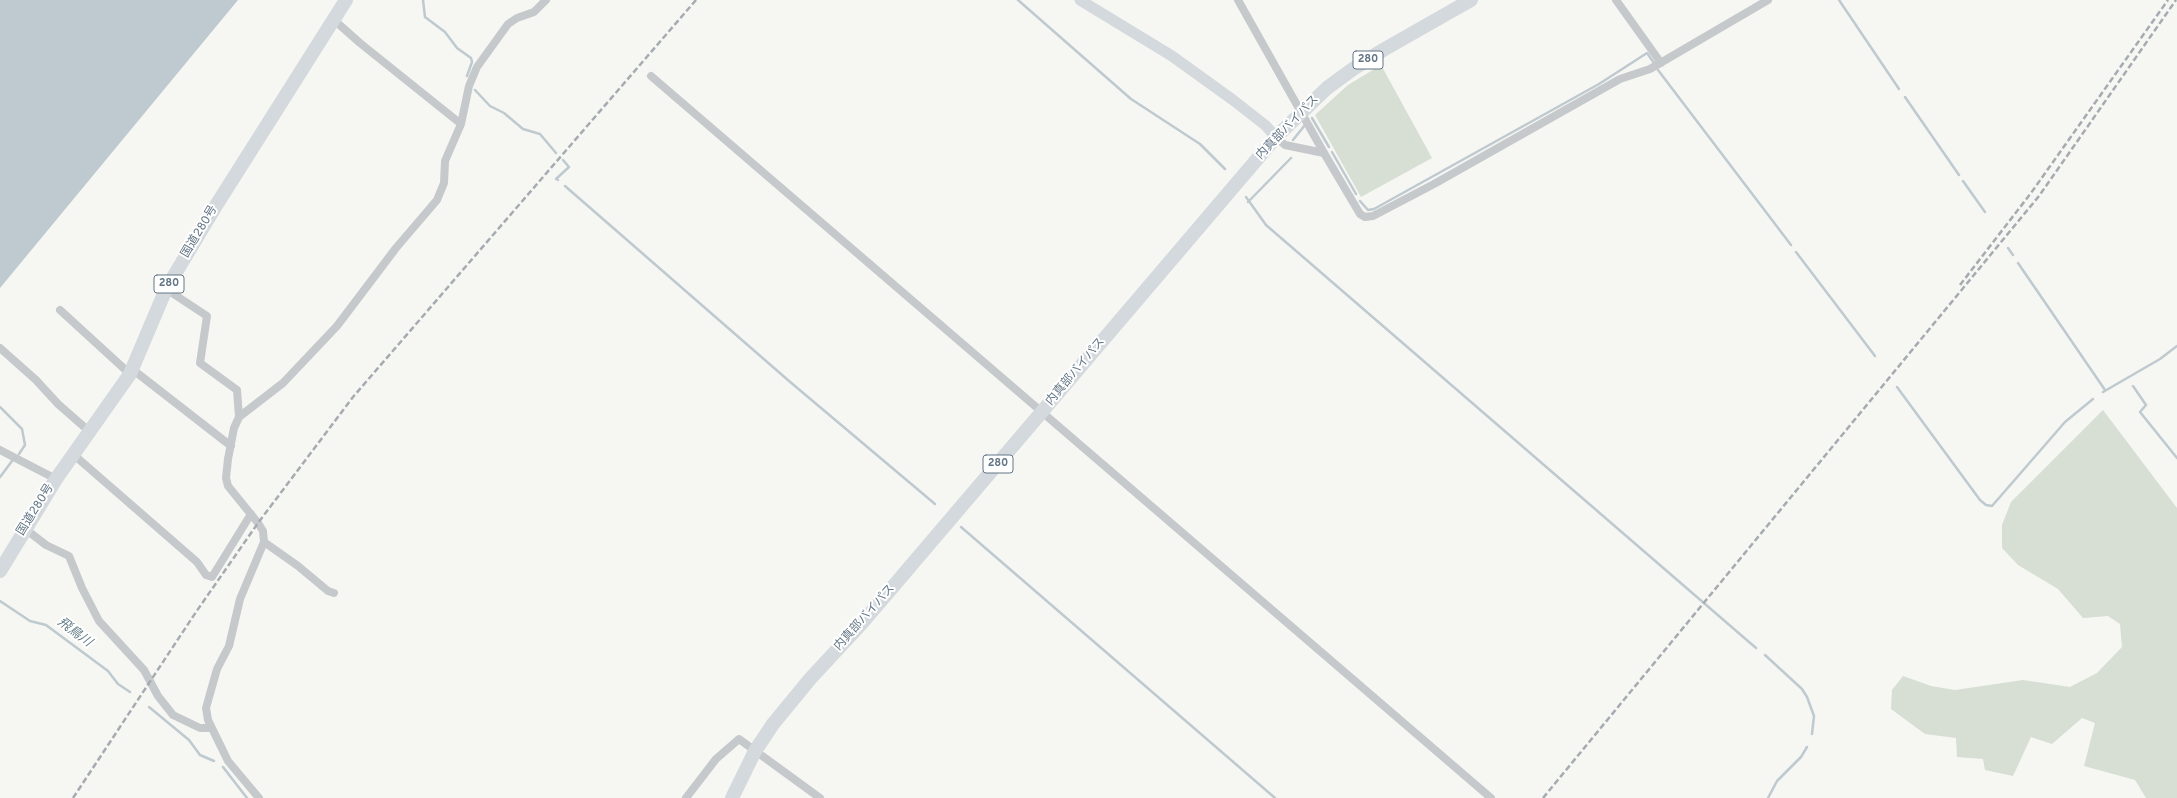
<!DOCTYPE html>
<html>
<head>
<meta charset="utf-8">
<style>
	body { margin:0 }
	canvas { display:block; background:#f6f6f2 }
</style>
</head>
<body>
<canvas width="2177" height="798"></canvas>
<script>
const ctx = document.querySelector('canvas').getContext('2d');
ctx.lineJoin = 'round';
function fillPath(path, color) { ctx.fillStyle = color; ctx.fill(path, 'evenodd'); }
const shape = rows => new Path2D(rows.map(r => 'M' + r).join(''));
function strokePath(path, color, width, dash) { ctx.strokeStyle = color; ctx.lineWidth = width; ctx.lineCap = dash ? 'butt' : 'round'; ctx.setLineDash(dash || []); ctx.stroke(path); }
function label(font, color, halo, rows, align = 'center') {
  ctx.font = font + ' Overpass,"Noto Sans JP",sans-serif'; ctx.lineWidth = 4; ctx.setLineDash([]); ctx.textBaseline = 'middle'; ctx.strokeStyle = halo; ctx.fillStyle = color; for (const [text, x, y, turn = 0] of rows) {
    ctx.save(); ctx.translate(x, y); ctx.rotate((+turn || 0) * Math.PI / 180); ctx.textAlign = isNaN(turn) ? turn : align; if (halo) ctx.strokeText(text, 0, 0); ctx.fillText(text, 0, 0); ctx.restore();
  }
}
fillPath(shape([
	[1381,65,1432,158,1361,197,1315,115,1348,85],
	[2103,410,2177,508,2177,798,2146,798,2135,780,2084,766,2095,723,2082,718,2052,744,2031,737,2013,776,1985,770,1983,759,1957,757,1956,738,1925,734,1891,709,1892,690,1903,676,1931,686,1955,690,2023,680,2070,687,2097,673,2122,647,2120,624,2108,616,2083,618,2058,589,2018,565,2002,548,2002,525,2011,502]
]), '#d7ded3');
fillPath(shape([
	[0,0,238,0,0,288]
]), '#becacf');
strokePath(shape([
	[423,0,425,17,445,32,457,48,471,58,472,62,467,76],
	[1018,0,1131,99,1200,144,1225,169],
	[1839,0,1899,89],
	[1658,70,1791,245],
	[475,90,490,106,504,113,523,129,540,134,556,153],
	[1905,97,1959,175],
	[1312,118,1329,147],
	[1293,140,1305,125],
	[1332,152,1356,194],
	[558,180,556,179,569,167,563,160],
	[1963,181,1985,212],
	[565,186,789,381,935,504],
	[1246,197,1266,225,1756,648],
	[1360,201,1368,210,1374,209,1599,84,1647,53,1654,63],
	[1248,202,1291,158],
	[2008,248,2013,255],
	[1796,252,1875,356],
	[2018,263,2105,390],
	[2133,386,2146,405,2140,412,2177,458],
	[1897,387,1980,500,1986,505,1992,506,2065,422,2093,399],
	[2103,392,2160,359,2177,346],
	[0,407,22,429,25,445,19,454],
	[0,477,12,461],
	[961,527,1275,798],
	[0,601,30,621,46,625,108,671,118,684,130,692],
	[1765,655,1802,689,1807,697,1814,716,1812,734],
	[149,707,189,740,200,755,214,761],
	[223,767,247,798],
	[1768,798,1777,781,1801,757,1807,747]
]), '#becacf', 2.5);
strokePath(shape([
	[1238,0,1324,153,1360,214,1365,217,1373,216,1434,184,1620,79,1650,69,1768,0],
	[1616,0,1661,63],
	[334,20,360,43,461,124],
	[651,76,1491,798],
	[1276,137,1285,145,1324,153],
	[166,289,207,316,200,363,237,390,239,417],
	[60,310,130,374],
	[0,348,36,380,58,404,90,432],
	[132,369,231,446],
	[0,450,56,479],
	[74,455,197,562,206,575,212,577,251,514],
	[24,528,46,545,69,556,82,588,99,621,144,670,158,696,173,715,200,728,211,728],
	[264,542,298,566,328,591,334,593],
	[259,798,228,761,208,720,206,708,217,669,229,646,240,599,264,542,263,531,258,523,228,486,226,478,228,459,234,428,239,417,283,383,337,326,396,248,437,200,444,183,445,161,461,124,469,86,477,67,508,24,517,18,534,12,546,0],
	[686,798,716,759,739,739,820,798]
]), '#c5c9cc', 8);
strokePath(shape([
	[1080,0,1172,56,1233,100,1265,125,1276,137]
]), '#d4d9dd', 11);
strokePath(shape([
	[0,571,56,479,130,374,166,289,217,204,346,0],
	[732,798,755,751,773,724,810,679,862,623,1276,137,1327,88,1353,69,1383,50,1471,0]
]), '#d4d9dd', 14);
strokePath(shape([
	[1960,285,2031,193,2168,0],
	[73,798,196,612,258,523,353,397,696,0],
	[1543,798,2039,196,2176,0]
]), '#a5abb1', 2.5, [6, 3]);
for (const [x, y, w] of [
	[1368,60,30],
	[169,284,30],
	[998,464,30]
]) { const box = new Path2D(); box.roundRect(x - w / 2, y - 9, w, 18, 3); ctx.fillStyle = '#fff'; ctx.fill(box); strokePath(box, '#637686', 1); }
label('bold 11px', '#637686', null, [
	["280",1368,60],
	["280",169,284],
	["280",998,464]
]);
label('12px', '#637686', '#fff', [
	["内真部バイパス",1288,128,-46],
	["国道280号",200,232,-59],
	["内真部バイパス",1076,372,-50],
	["国道280号",36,510,-58],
	["内真部バイパス",865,618,-48]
]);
label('italic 13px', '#5f7983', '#fff', [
	["飛鳥川",74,633,37]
]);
</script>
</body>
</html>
